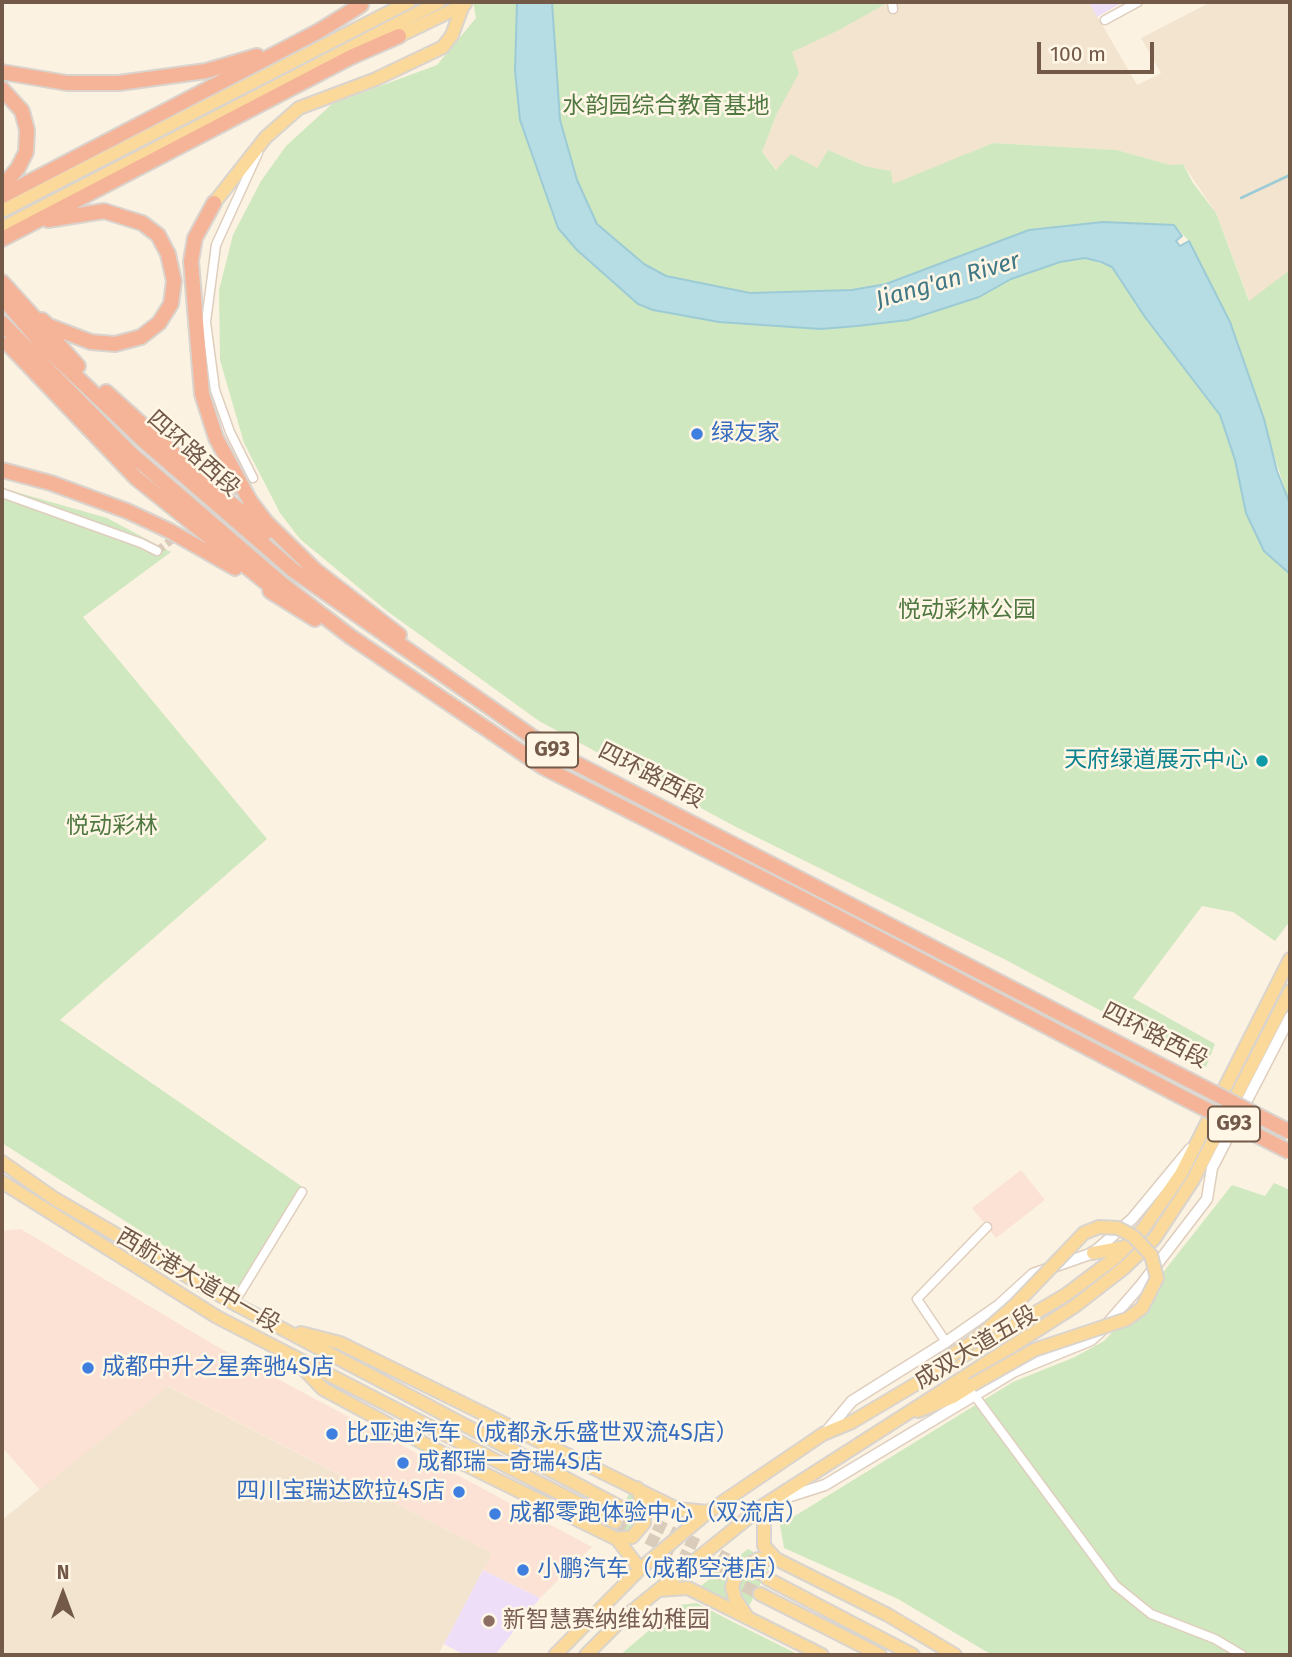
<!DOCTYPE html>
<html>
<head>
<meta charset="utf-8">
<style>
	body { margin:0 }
	#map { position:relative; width:1292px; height:1657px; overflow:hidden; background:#fcf2e1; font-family:"Fira Sans",sans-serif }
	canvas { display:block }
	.frame { position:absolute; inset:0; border:4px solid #725948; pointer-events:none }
	.north { position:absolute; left:28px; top:1559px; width:70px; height:70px; -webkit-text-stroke:5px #fff6e6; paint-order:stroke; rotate:0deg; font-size:19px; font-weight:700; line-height:28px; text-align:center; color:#725948 }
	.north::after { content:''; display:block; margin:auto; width:24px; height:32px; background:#725948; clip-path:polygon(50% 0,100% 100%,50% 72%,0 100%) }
	.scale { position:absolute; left:1037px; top:42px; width:117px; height:32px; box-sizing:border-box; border:4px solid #725948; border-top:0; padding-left:9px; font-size:21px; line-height:24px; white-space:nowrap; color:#725948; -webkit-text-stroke:5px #fff6e6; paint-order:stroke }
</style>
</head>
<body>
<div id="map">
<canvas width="1292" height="1657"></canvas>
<div class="frame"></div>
<div class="north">N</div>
<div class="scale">100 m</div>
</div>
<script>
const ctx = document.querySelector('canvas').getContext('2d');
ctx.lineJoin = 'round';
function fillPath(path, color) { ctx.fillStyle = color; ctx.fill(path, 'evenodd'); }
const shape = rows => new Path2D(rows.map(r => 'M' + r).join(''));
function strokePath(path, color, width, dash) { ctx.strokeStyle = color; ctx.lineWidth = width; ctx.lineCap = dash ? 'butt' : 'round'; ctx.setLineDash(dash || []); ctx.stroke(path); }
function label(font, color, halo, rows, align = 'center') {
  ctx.font = font + ' "Fira Sans","Noto Sans SC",sans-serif'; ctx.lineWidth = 5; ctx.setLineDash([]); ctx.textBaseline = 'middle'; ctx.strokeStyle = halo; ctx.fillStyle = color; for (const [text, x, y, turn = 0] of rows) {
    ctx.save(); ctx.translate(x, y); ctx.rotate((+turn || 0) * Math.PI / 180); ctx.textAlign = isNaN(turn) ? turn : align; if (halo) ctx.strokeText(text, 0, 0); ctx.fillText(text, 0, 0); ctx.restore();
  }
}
fillPath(shape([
	[890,2,1089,2,1137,85,1161,73,1141,38,1211,2,1290,2,1290,270,1250,302,1216,213,1183,164,1170,165,1117,150,993,143,893,185,891,171,865,166,828,150,817,168,777,170,762,152,777,113,792,52],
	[167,1386,492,1553,438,1655,2,1655,2,1520]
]), '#f3e4cf');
fillPath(shape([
	[1021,1170,1045,1200,996,1238,972,1208],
	[21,1229,216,1346,592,1547,540,1598,483,1570,492,1553,168,1386,40,1490,2,1447,2,1231]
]), '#fce2d4');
fillPath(shape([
	[1089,2,1123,2,1097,17],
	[483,1570,540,1598,495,1655,465,1655,444,1644]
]), '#efdef8');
fillPath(shape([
	[473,2,517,2,517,101,577,250,638,304,719,322,821,329,857,326,908,320,979,297,1011,279,1060,262,1085,258,1112,267,1145,317,1220,415,1235,460,1285,571,1290,574,1290,921,1275,941,1233,912,1202,906,1133,998,1215,1044,1206,1067,1004,959,736,827,539,721,387,611,300,539,280,513,244,443,220,360,219,290,233,235,261,181,286,146,332,104,437,65,476,18],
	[552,2,889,2,839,30,792,52,799,73,777,113,762,152,776,170,791,154,817,168,828,150,865,166,891,171,893,184,993,143,1117,150,1170,165,1183,164,1193,183,1216,213,1249,301,1290,270,1290,504,1230,322,1189,241,1174,225,1103,222,1029,230,886,284,852,290,750,293,666,276,644,264,597,224,577,180,560,120],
	[2,488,107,518,171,552,83,617,267,839,60,1020,307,1190,237,1288,210,1275,2,1143],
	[1274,1183,1290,1190,1290,1655,992,1655,898,1599,784,1548,780,1525,1013,1382,1075,1357,1104,1341,1135,1308,1232,1185,1265,1196],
	[630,1492,638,1501,639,1523,630,1532,608,1534],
	[748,1549,759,1555,736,1570,736,1609,697,1589],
	[771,1563,747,1610,736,1592,739,1575,751,1565],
	[697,1603,727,1619,799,1655,620,1655,679,1605]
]), '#cfe8c0');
const water = shape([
	[517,2,552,2,560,120,577,180,597,224,644,264,666,276,750,293,852,290,886,284,1029,230,1103,222,1174,225,1182,236,1176,241,1180,246,1189,241,1230,322,1264,419,1277,471,1290,504,1290,574,1264,551,1246,513,1235,460,1220,415,1145,317,1112,267,1101,262,1085,258,1060,262,1011,279,979,297,908,320,857,326,821,329,719,322,653,310,638,304,577,250,558,228,520,120,515,71,517,2]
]);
fillPath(water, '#b6dce4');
strokePath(water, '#9ccbd6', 2);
strokePath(shape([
	[1241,198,1290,175]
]), '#9ccbd6', 2.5);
strokePath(shape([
	[157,551,253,478]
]), '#daccbb', 8, [8, 4]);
strokePath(shape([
	[622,1508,768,1579],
	[615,1522,760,1594]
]), '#daccbb', 12, [12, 6]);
const minor = shape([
	[892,2,893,9],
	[1105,20,1138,2],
	[253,478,230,432,215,390,206,322,216,245,258,153],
	[2,493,141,543,157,551],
	[234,1303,302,1192],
	[946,1342,917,1299,987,1227],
	[975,1396,1115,1585,1151,1614,1215,1639,1242,1655]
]);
const tertiary = shape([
	[826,1432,852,1401,946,1342,999,1305,1033,1274,1093,1253,1132,1219,1190,1149],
	[778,1500,825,1485,1015,1371,1091,1340,1100,1332,1141,1285,1207,1199,1212,1168,1290,1017]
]);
const primary = shape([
	[399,36,465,4],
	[214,203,266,137,299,108,376,79,443,47,452,35,463,5],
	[2,211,409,2],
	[2,228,439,2],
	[2,1162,55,1199,237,1305,622,1508],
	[2,1182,217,1317,615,1522],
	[1093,1253,1125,1247],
	[301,1333,340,1343,677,1509,708,1512],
	[297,1362,323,1389,438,1451,617,1539,640,1569],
	[918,1411,953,1397,972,1385],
	[764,1505,764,1546,776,1559,888,1615,955,1655],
	[617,1539,632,1537,644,1523,644,1506,637,1488],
	[768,1579,913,1655],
	[659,1590,688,1588,822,1655],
	[760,1594,880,1655],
	[746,1615,735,1599,732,1587,737,1572,758,1559,776,1559],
	[555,1655,640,1569,708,1512,823,1434,852,1422,1067,1294,1115,1258,1143,1229,1181,1174,1290,959],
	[586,1655,620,1621,764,1505,1075,1306,1124,1268,1154,1239,1193,1180,1290,991]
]);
const motorway = shape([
	[2,72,67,83,119,83,206,71,257,56],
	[2,89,22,111,27,130,26,152,18,168,2,187],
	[2,196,319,31,361,5],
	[214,203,195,238,191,261,202,394,216,438,250,501,266,522,315,570,399,635],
	[2,239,351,57,399,36],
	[2,282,78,366],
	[2,297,42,344,144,441,293,570,554,752,1187,1079],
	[42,320,49,326,91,342,115,344,141,337,159,323,171,304,174,281,168,254,158,235,142,223,104,211,48,220],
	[2,323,130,453,282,584,351,637,543,767,805,900,1178,1095],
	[8,344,136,478,278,592],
	[106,392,220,495,267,532],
	[2,470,51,483,127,511,170,531,235,568],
	[270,591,315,619]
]);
strokePath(minor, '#dfcebd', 11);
strokePath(tertiary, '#dfcebd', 13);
strokePath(primary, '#dad4cf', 16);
strokePath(motorway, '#dad4cf', 18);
strokePath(minor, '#fff', 8);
strokePath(tertiary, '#fff', 10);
strokePath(primary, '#fad99a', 12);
strokePath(motorway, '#f5b498', 14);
const primaryBridge = shape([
	[943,1361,975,1340,1015,1305,1084,1233,1099,1227,1118,1228,1133,1236,1151,1255,1157,1278,1142,1308,1127,1319,1034,1350,972,1385]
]);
const motorwayBridge = shape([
	[1187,1079,1290,1132],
	[1178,1095,1290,1152]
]);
strokePath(primaryBridge, '#dad4cf', 16, []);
strokePath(motorwayBridge, '#dad4cf', 18, []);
strokePath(primaryBridge, '#fad99a', 12);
strokePath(motorwayBridge, '#f5b498', 14);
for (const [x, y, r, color] of [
	[697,434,7,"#3f7fe0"],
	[1262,761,7,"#0f9aa8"],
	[88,1368,7,"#3f7fe0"],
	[332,1434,7,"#3f7fe0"],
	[403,1463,7,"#3f7fe0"],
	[459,1492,7,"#3f7fe0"],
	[495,1514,7,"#3f7fe0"],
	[523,1570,7,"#3f7fe0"],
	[489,1621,7,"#8d6e63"]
]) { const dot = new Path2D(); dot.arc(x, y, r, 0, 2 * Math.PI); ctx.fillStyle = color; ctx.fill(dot); strokePath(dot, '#fff6e6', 2.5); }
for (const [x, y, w] of [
	[552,750,52],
	[1234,1124,52]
]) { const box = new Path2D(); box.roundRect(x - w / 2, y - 17.5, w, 35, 5); ctx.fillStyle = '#fff6e6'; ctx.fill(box); strokePath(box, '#725948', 2); }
label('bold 21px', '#725948', null, [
	["G93",552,750],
	["G93",1234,1124]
]);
label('23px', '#4f7841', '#fff6e6', [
	["水韵园综合教育基地",666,107],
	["悦动彩林公园",967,611],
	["悦动彩林",112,827]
]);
label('23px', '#366cbe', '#fff6e6', [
	["绿友家",711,434],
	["成都中升之星奔驰4S店",102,1368],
	["比亚迪汽车（成都永乐盛世双流4S店）",346,1434],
	["成都瑞一奇瑞4S店",417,1463],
	["四川宝瑞达欧拉4S店",445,1492,"right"],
	["成都零跑体验中心（双流店）",509,1514],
	["小鹏汽车（成都空港店）",537,1570]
], 'left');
label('23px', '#725948', '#fff6e6', [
	["四环路西段",193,454,42],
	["四环路西段",651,776,27],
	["四环路西段",1155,1036,27],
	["西航港大道中一段",198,1281,30],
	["成双大道五段",976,1348,-31]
]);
label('23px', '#0d838f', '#fff6e6', [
	["天府绿道展示中心",1248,761]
], 'right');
label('23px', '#785e54', '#fff6e6', [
	["新智慧赛纳维幼稚园",503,1621]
], 'left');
label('italic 24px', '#427885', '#fff6e6', [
	["Jiang'an River",948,281,-16]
]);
</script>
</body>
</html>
